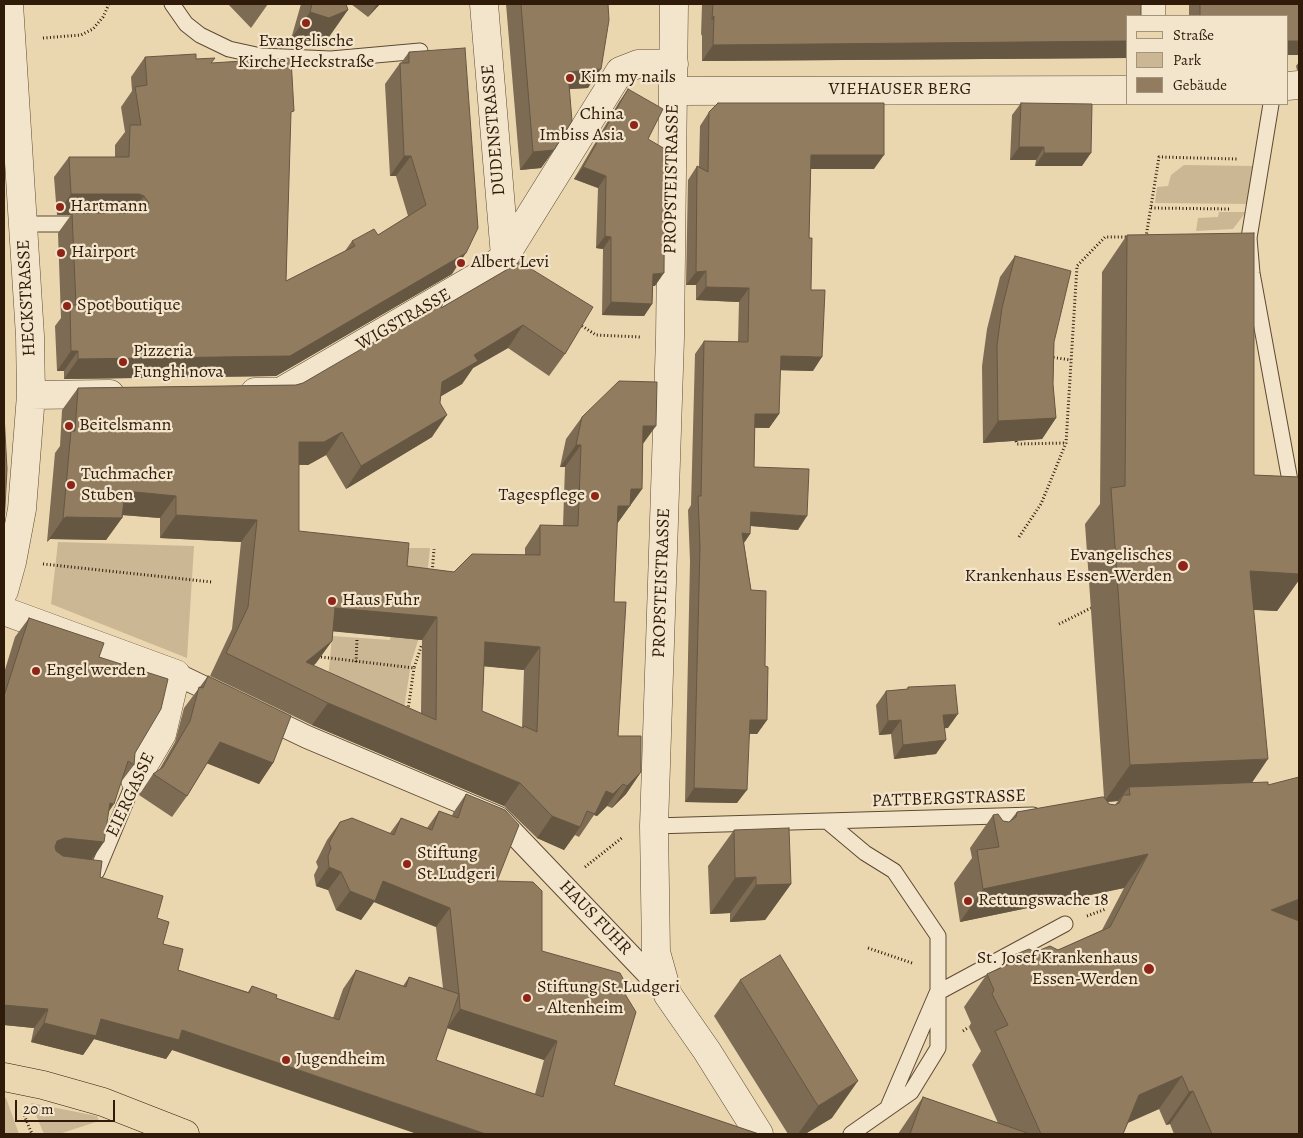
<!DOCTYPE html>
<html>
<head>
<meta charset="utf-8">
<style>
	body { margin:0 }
	#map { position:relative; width:1303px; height:1138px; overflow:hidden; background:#ebd7af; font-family:Alegreya,serif }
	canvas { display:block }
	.frame { position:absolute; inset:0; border:5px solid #301a0a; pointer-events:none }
	.legend { position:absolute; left:1126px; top:15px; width:162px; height:90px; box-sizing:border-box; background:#f2e5cb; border:1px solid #a4947e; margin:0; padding:6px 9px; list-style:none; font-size:15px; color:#301a0a }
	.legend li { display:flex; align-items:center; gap:10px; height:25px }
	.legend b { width:25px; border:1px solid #a4947e }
	.scale { position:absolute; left:15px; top:1100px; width:100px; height:22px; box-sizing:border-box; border:2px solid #301a0a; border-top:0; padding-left:6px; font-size:15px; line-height:18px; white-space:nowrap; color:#301a0a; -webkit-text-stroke:4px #f2e5cb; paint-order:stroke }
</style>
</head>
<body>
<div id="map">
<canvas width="1303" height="1138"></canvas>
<div class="frame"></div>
<ul class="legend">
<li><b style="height:6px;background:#ebd7af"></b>Straße</li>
<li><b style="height:14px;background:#cbb793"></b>Park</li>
<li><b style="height:14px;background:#917c60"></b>Gebäude</li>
</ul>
<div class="scale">20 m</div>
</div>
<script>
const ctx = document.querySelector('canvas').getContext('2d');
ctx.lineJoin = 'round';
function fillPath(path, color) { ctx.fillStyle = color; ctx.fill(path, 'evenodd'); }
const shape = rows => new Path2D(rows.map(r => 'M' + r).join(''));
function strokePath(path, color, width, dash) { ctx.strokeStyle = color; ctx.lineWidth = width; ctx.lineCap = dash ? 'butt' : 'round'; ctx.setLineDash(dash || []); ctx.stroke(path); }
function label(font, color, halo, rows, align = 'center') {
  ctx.font = font + ' Alegreya,serif'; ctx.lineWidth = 4.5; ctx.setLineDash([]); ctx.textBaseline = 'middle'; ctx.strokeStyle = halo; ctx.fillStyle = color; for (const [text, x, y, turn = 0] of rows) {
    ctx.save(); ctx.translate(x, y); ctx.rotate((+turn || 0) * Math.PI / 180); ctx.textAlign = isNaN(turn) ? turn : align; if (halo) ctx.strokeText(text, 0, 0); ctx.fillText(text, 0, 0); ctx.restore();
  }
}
fillPath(shape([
	[1184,165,1254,166,1249,204,1155,203,1157,187,1168,186,1171,175],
	[1219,212,1246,212,1233,229,1196,231,1198,218,1218,217],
	[58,542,194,546,187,658,51,604],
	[397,548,430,548,422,628,411,663,403,715,327,690,332,636,390,640],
	[4,1097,6,1098,19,1134,4,1134],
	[31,1103,97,1116,99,1121,59,1134,44,1134]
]), '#cbb793');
const service = shape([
	[172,4,186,24,200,35,229,49,261,56,331,59,420,51],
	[1271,104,1249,238,1252,273,1299,530],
	[23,224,84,224],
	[828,822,865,853,894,871,938,936,938,1048,911,1092,851,1134],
	[654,826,1033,815],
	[87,870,97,871,135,780],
	[888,1107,937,993,1065,924]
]);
const pedestrian = shape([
	[176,674,228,699],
	[259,714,307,737,499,818,668,995]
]);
const minor = shape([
	[484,4,505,256],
	[674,4,670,338,654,826,656,952,668,995,707,1051,759,1134],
	[1151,4,1151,16],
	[1287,86,1299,85],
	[674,91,1127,90],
	[255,392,280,392,489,270,505,256,620,71,638,64,674,64],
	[31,395,110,394],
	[4,591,12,562,22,509,31,395,30,336,9,4],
	[4,611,176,674,162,734,135,780]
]);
const primary = shape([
	[4,1077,43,1085,103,1102,185,1134]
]);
strokePath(service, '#5f4933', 17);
strokePath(pedestrian, '#5f4933', 24);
strokePath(minor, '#5f4933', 29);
strokePath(primary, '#301a0a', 29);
strokePath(shape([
	[43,38,81,35,93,29,103,17,109,4],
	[1151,208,1230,209],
	[1146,237,1159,157,1237,159],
	[579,324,596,335,640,337],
	[1050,357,1071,360],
	[1016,441,1017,444,1066,443],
	[1019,537,1041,504,1066,443,1077,266,1105,237,1129,237],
	[43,564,212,582],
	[432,574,434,549],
	[1059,624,1091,608],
	[321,657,414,668,422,644],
	[356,662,357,639],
	[408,710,414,668],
	[585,867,623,837],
	[1087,916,1106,909],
	[868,948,912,963],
	[963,1031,969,1027],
	[23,1112,32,1134]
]), '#301a0a', 3, [1, 2.5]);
strokePath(service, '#f2e5cb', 15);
strokePath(pedestrian, '#f2e5cb', 22);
strokePath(minor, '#f2e5cb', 28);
strokePath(primary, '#ebd7af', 28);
fillPath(shape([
	[228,4,268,4,251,28],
	[301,4,346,4,329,37,310,45,291,39],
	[351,4,380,4,368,17],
	[506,4,608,4,588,88,570,89,554,150,541,168,520,170],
	[702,4,1141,4,1127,16,1127,58,702,61,702,34,701,36],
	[1189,4,1299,4,1299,55,1287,55,1287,16,1189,16],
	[409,52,452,274,276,376,64,379,64,371,57,371,55,326,61,318,58,233,71,215,57,215,54,177,69,157,115,157,115,145,125,132,121,107,132,91,131,77,145,57,196,59,212,63,290,117,286,281,345,251,352,241,378,235,408,216,396,176,390,176,385,84,400,63,401,63],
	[1299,62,1299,70,1297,70,1296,66],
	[628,89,648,139,655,286,653,286,652,304,644,316,602,315,603,249,596,248,598,188,574,179,619,102],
	[1021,103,1082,166,1035,166,1036,160,1010,160,1012,115],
	[709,112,874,169,811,169,809,238,813,371,780,370,779,414,769,428,755,428,754,467,798,530,750,526,750,534,744,543,751,590,765,666,767,720,757,734,749,734,737,803,685,802,690,561,688,510,691,505,695,354,704,341,738,342,739,302,696,300,696,285,686,285,688,180,697,166,699,167,700,126],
	[1127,235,1254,475,1299,477,1299,580,1277,611,1254,610,1252,782,1299,1134,1174,1134,1170,1124,1166,1125,1159,1109,1128,1123,1123,1134,898,1134,900,1131,923,1097,998,1123,972,1065,981,1051,969,1027,971,1023,964,1007,987,974,1007,965,1014,955,1058,950,1102,930,1124,888,960,922,954,883,972,858,970,848,993,815,1003,821,1009,822,1017,812,1104,797,1085,524,1100,504,1102,272],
	[1118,801,1115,805,1109,804,1108,802],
	[1015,256,1054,342,1053,384,1056,418,1042,439,983,443,982,366,987,329,1000,277],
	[520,262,565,354,549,376,508,348,473,368,462,384,441,396,432,437,346,489,326,455,308,465,299,465,299,531,407,566,454,572,525,555,525,548,540,525,563,526,565,467,560,467,566,439,582,417,643,444,642,489,617,524,614,602,618,736,641,772,626,794,612,808,607,806,597,816,594,815,579,837,575,835,564,850,537,838,504,806,312,725,210,676,232,629,241,542,160,538,160,518,123,515,122,518,106,540,50,539,47,542,55,453,60,446,62,410,78,388,296,385,303,383,441,308],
	[333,631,422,640,421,713,313,666,316,663,332,641],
	[484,666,524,670,522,728,482,711],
	[29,618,99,657,135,753,134,765,121,782,108,812,92,859,100,877,157,918,163,944,178,970,248,992,252,986,276,998,333,1018,343,989,356,970,403,986,409,977,443,988,436,927,374,902,361,920,336,910,328,890,316,886,314,875,318,867,316,862,327,840,340,822,390,833,401,818,427,828,439,811,452,816,453,813,466,794,497,881,542,951,625,994,614,1085,759,1134,172,1050,166,1059,94,1039,83,1055,31,1042,34,1028,4,1025,4,673,15,637],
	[447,1028,544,1060,535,1094,436,1060],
	[208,676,273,763,259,784,207,763,187,796,172,817,139,795,153,774,159,770,175,742,184,708],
	[908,687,948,728,945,728,936,754,894,759,891,734,879,735,876,705,886,691,907,689],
	[734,830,791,884,765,920,730,922,730,913,710,914,708,866],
	[740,980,832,1118,805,1134,788,1134,714,1016]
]), '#7d6b53');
fillPath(shape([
	[377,4,380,4,368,17],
	[348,10,329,37,310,45,291,39,310,12],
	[1127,41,1127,58,702,61,713,45],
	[1287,41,1299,41,1299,55,1287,55],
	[601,69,588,88,555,90,568,72],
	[1019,147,1044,147,1036,160,1010,160],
	[554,150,541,168,520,170,533,152],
	[1044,153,1091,153,1082,166,1035,166],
	[811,155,884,155,874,169,802,169],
	[404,156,411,156,396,176,390,176],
	[583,167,606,176,598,188,574,179],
	[71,194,139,194,144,196,130,216,72,213,71,215,57,215],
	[605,236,611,237,603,249,596,248],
	[466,253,452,274,276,376,64,379,78,359],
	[706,271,696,285,686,285,696,272],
	[664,273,655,286,644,286,653,274],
	[706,287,749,288,739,302,696,300],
	[611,302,652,304,644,316,602,315],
	[523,325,508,348,473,368,462,384,426,405,442,382,474,355],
	[71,351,78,351,64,371,57,371],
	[781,356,822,357,813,371,771,370],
	[755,414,779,414,769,428,745,427],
	[447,415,432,437,346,489,361,466],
	[1056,418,1042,439,983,443,998,421],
	[643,426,656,426,640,448],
	[342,432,326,455,308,465,284,464,299,442],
	[576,445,581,445,565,467,560,467],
	[631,489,642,489,614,528,602,528],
	[125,491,176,496,160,518,109,514],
	[751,512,807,516,798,530,741,525],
	[176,515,257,520,241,542,160,538],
	[66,517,122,518,106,540,50,539,47,542,63,519],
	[742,533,750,534,741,547],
	[1250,571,1299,574,1299,580,1277,611,1225,608],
	[335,608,437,617,422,640,319,630],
	[332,641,316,663,290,685,306,662],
	[485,642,540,647,524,670,469,665],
	[328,703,520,783,504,806,312,725],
	[958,714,948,728,934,729,943,715],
	[750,720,767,720,757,734,740,733],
	[901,720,891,734,879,735,888,721],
	[946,740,936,754,894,759,903,745],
	[220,742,273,763,259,784,206,763],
	[1268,759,1243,796,1130,795,1129,787,1118,801,1104,802,1130,765],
	[641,772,626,794,612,808,627,786],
	[623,784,607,806,597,816,594,815,606,791],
	[694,788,747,790,737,803,685,802],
	[110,803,114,804,101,823],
	[552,816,580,827,564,850,537,838],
	[65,838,104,842,91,861,52,857,57,841],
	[1148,854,1124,888,960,922,983,889],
	[329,867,341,872,328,890,316,886],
	[756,877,730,913,710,914,735,878],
	[383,881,450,908,436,927,374,902,361,920,336,910,350,891],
	[791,884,765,920,730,922,756,885],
	[1299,899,1299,923,1271,910],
	[4,1005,48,1009,34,1028,4,1025],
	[460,1009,557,1041,544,1060,447,1028],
	[101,1019,182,1030,486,1134,417,1134,172,1050,166,1059,94,1039,83,1055,31,1042,44,1023],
	[1182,1076,1159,1109,1115,1128,1139,1095],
	[858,1081,832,1118,805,1134,798,1134,818,1106],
	[1193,1091,1170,1124,1166,1125,1189,1092]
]), '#665743');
const building = shape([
	[312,4,346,4,348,10,329,18,310,12,312,4],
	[521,4,608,4,609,20,601,69,568,72,572,121,554,150,533,152,521,4],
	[713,4,1141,4,1141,16,1127,16,1127,41,713,45,714,16,712,20,713,4],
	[1200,4,1299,4,1299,41,1287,41,1287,16,1200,16,1200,4],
	[465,48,478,228,466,253,290,356,78,359,78,351,71,351,70,305,76,305,72,213,140,213,147,209,149,203,144,196,139,194,71,194,69,157,129,157,130,125,141,125,135,87,147,85,145,57,196,54,196,59,215,58,211,63,291,58,294,111,291,112,286,281,355,246,352,241,374,229,378,235,426,205,411,156,404,156,400,63,409,63,409,52,465,48],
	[628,89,663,109,648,139,665,149,664,273,653,274,652,304,611,302,611,237,605,236,606,176,583,167,628,89],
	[718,103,884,103,884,155,811,155,809,238,812,238,811,290,825,290,822,357,781,356,779,414,755,414,754,467,809,469,807,516,751,512,750,534,742,533,751,590,766,591,765,666,768,667,767,720,750,720,747,790,694,788,700,547,698,496,701,496,704,341,748,342,749,288,706,287,706,271,696,272,697,166,708,172,709,112,718,103],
	[1021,103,1092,104,1091,153,1044,153,1044,147,1019,147,1021,103],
	[1254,233,1254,475,1299,477,1299,574,1250,571,1268,759,1130,765,1111,488,1125,486,1127,235,1254,233],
	[1015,256,1071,271,1054,342,1053,384,1056,418,998,421,997,345,1002,308,1015,256],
	[520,262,593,307,565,354,523,325,474,355,478,361,442,382,440,403,447,415,361,466,342,432,324,442,299,442,299,531,409,543,407,566,454,572,472,554,540,555,540,525,578,526,581,445,576,445,582,417,619,381,657,382,656,426,643,426,642,489,631,489,630,506,618,506,614,602,626,602,618,736,641,736,641,772,627,786,623,784,613,794,606,791,595,814,587,811,580,827,552,816,520,783,328,703,226,653,248,607,257,520,176,515,176,496,125,491,122,518,66,517,63,519,71,431,75,431,78,388,296,385,303,383,444,301,441,308,520,262],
	[335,608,437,617,436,720,306,662,332,641,335,608],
	[485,642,540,647,537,732,524,726,523,728,482,711,485,642],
	[4,414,7,469,4,525,4,414],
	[29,618,104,643,99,657,168,679,161,709,135,753,134,765,128,761,114,804,110,803,104,842,65,838,57,841,55,847,56,851,63,856,102,861,100,877,163,896,157,918,169,922,163,944,183,949,178,970,249,993,252,986,277,995,276,998,339,1020,356,970,406,987,409,977,459,994,450,908,383,881,375,901,350,891,341,872,329,867,328,856,331,848,329,843,340,822,352,818,394,835,401,818,432,830,439,811,458,818,466,794,505,810,519,825,497,881,533,882,542,891,542,951,620,973,627,986,625,994,636,1012,614,1085,759,1134,486,1134,182,1030,179,1040,101,1019,96,1036,44,1023,48,1009,4,1005,4,696,29,618],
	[459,994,460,1009,557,1041,543,1097,436,1060,459,994],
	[208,676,291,716,273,763,220,742,187,796,153,774,163,767,190,721,199,687,203,688,208,676],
	[955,685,958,714,943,715,946,740,903,745,901,720,888,721,886,691,908,689,908,687,955,685],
	[1299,777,1299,899,1271,910,1299,921,1299,1134,1212,1134,1193,1091,1189,1092,1182,1076,1139,1095,1123,1134,1041,1134,995,1031,1008,1025,992,994,994,990,987,974,1014,962,1014,955,1029,949,1035,952,1050,946,1058,950,1110,927,1148,854,983,889,977,850,999,847,993,815,998,814,1003,821,1009,822,1016,817,1017,812,1102,797,1104,797,1109,804,1115,805,1119,803,1123,795,1130,795,1129,787,1268,782,1268,785,1299,777],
	[789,828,791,884,756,885,756,877,735,878,734,830,789,828],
	[780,955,858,1081,818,1106,740,980,780,955],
	[923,1097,1030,1134,910,1134,923,1097]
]);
fillPath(building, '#917c60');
strokePath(building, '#665743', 1);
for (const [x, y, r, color] of [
	[306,23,5,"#8f2418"],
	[570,78,5,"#8f2418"],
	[634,125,5,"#8f2418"],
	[60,207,5,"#8f2418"],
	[61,253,5,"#8f2418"],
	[461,263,5,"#8f2418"],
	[67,306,5,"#8f2418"],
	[123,362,5,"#8f2418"],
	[69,426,5,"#8f2418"],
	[71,485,5,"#8f2418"],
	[595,496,5,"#8f2418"],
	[1183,566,6,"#8f2418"],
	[332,601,5,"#8f2418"],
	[36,671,5,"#8f2418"],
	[407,864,5,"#8f2418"],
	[968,901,5,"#8f2418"],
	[1149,969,6,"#8f2418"],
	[527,998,5,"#8f2418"],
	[286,1060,5,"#8f2418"]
]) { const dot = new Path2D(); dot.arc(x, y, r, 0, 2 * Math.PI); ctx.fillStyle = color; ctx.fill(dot); strokePath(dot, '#f2e5cb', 2); }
label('18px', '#301a0a', '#f2e5cb', [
	["Evangelische",306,42,"center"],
	["Kirche Heckstraße",306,63,"center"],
	["Kim my nails",580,78],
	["China",624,115,"right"],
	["Imbiss Asia",624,136,"right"],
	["Hartmann",70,207],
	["Hairport",71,253],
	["Albert Levi",471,263],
	["Spot boutique",77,306],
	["Pizzeria",133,352],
	["Funghi nova",133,373],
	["Beitelsmann",79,426],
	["Tuchmacher",81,475],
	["Stuben",81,496],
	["Tagespflege",585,496,"right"],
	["Evangelisches",1172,556,"right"],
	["Krankenhaus Essen-Werden",1172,577,"right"],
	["Haus Fuhr",342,601],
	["Engel werden",46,671],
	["Stiftung",417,854],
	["St.Ludgeri",417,875],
	["Rettungswache 18",978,901],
	["St. Josef Krankenhaus",1138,959,"right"],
	["Essen-Werden",1138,980,"right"],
	["Stiftung St.Ludgeri",537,988],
	["- Altenheim",537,1009],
	["Jugendheim",296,1060]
], 'left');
label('18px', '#301a0a', '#f2e5cb', [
	["VIEHAUSER BERG",900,90],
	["DUDENSTRASSE",494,130,-95],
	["PROPSTEISTRASSE",672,179,-89],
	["HECKSTRASSE",27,298,-93],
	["WIGSTRASSE",404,320,-30],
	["PROPSTEISTRASSE",662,583,-88],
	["EIERGASSE",131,795,-65],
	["PATTBERGSTRASSE",949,799,-2],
	["HAUS FUHR",595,918,46]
]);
</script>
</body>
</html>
